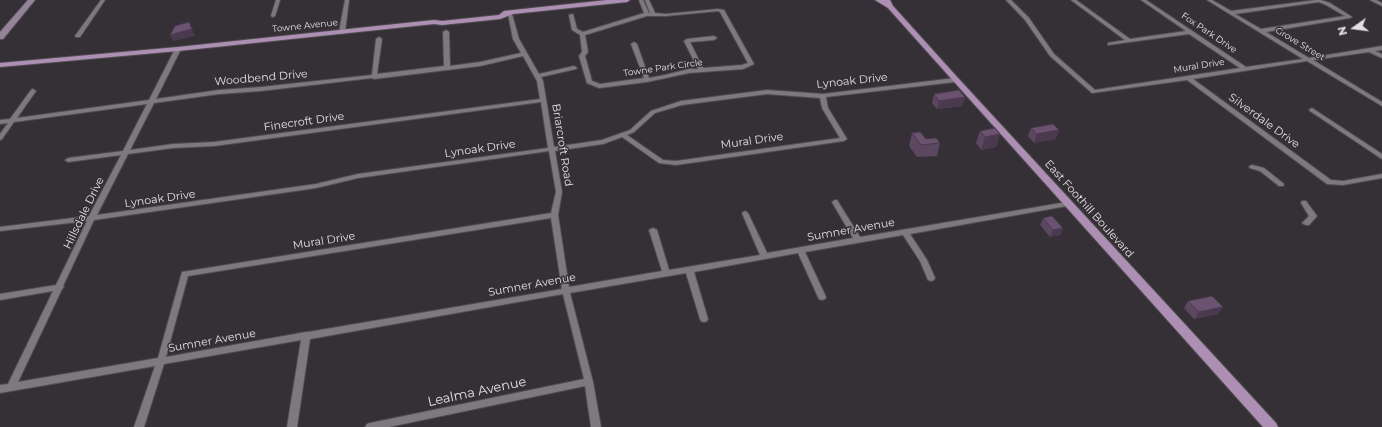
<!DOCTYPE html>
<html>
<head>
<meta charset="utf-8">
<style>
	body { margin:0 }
	#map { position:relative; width:1382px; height:427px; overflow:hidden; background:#353036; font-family:Montserrat,sans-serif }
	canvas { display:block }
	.north { position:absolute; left:1334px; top:8px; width:40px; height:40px; -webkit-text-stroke:3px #353036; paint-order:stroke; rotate:256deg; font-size:11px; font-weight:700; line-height:16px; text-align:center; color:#e2dfe3 }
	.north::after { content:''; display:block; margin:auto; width:14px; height:18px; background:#e2dfe3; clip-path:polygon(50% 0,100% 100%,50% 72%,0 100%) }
</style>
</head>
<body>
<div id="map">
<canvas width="1382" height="427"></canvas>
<div class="north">N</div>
</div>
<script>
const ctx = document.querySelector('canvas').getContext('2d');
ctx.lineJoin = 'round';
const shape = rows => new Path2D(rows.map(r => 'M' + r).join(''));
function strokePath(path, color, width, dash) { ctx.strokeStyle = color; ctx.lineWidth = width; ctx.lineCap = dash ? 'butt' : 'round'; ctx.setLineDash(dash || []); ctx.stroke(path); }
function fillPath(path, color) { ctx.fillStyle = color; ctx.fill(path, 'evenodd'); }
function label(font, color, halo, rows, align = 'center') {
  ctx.font = font + ' Montserrat,sans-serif'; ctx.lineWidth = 3; ctx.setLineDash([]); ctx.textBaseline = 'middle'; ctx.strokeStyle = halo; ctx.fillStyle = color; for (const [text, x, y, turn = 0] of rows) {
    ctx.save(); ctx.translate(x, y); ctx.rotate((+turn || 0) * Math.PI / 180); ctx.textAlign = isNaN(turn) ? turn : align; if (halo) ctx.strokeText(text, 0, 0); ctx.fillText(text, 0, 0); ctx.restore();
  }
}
const street = shape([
	[101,0,105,0,80,37,76,37,75,36,101,0],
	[276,0,280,0,275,16,273,17,271,16,276,0],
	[345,0,349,0,345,32,342,34,339,32,345,0],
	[639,0,643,0,649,13,650,13,645,0,649,0,655,13,666,14,718,9,724,10,754,64,743,69,689,73,647,82,599,88,587,83,579,56,582,52,580,35,572,30,569,15,573,14,577,29,583,32,644,13,639,0],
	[718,11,720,12,748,63,742,65,703,68,690,42,714,40,717,38,714,36,687,39,684,41,698,69,689,69,665,75,649,78,637,44,634,42,631,44,644,78,600,84,592,81,585,56,588,52,585,35,647,16,666,16,718,11],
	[1006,0,1011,0,1029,18,1054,54,1095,90,1240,68,1189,34,1108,45,1108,43,1125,40,1071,0,1076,0,1130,39,1186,31,1141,0,1146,0,1246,67,1303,59,1207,0,1212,0,1231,11,1316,0,1321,0,1330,3,1352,17,1350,18,1266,32,1309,58,1382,46,1382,50,1375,51,1382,54,1382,58,1369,52,1313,60,1382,102,1382,106,1307,61,1193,79,1331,180,1343,181,1382,174,1382,178,1343,185,1327,184,1187,80,1092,93,1050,56,1025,20,1006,0],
	[1319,2,1326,5,1345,16,1261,29,1235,14,1319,2],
	[1370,0,1376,0,1382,3,1382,6,1370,0],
	[508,13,512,14,519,39,539,74,574,66,577,68,576,69,541,77,543,81,554,147,602,140,630,130,651,111,681,101,767,90,823,94,955,78,958,80,955,82,826,97,828,108,847,139,844,141,676,165,659,163,622,137,603,144,555,151,562,192,558,215,569,287,662,271,649,230,653,228,657,230,669,270,760,255,742,213,745,211,748,213,767,253,853,238,832,202,835,200,837,200,860,237,1067,202,1070,204,1067,206,910,234,927,260,935,278,934,280,931,281,928,280,920,261,903,235,805,252,826,297,825,299,822,300,819,299,818,297,798,253,694,272,708,319,707,321,704,322,701,321,700,319,686,273,570,293,593,382,601,427,591,427,585,386,389,427,365,427,367,424,370,423,584,379,563,294,310,339,297,427,287,427,301,340,164,364,144,427,134,427,155,366,0,393,0,385,8,384,53,291,0,300,0,294,56,285,87,221,0,231,0,227,89,216,121,155,68,162,65,160,68,158,123,151,147,104,14,122,2,139,0,140,0,134,8,123,0,124,0,120,10,119,31,90,33,89,36,91,17,118,149,100,175,49,178,47,181,49,156,99,219,90,261,87,372,75,376,39,379,37,382,39,377,74,444,66,443,32,446,30,449,32,450,66,480,62,521,53,513,39,508,14,508,13],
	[523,56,537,81,540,99,214,142,173,144,130,150,154,103,219,94,261,91,372,78,374,79,480,66,523,56],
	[767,94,820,98,822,108,840,138,676,161,663,160,627,135,634,132,655,113,682,105,767,94],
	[541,102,548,148,358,174,316,184,97,215,128,154,173,148,214,146,541,102],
	[549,151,556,192,551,213,182,272,158,358,18,382,62,289,64,287,63,286,94,220,316,188,358,178,549,151],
	[551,218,562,289,308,332,306,332,166,357,188,276,551,218],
	[1312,108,1382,154,1382,159,1310,111,1309,110,1312,108],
	[1252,165,1264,168,1284,184,1283,186,1279,186,1260,171,1250,168,1249,167,1250,166,1252,165],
	[1302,201,1306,201,1317,216,1309,225,1306,225,1302,223,1309,216,1301,203,1302,201]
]);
const secondary = shape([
	[28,0,35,0,3,39,0,39,0,32,28,0]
]);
const primary = shape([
	[607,0,630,0,627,2,513,14,500,19,442,25,434,24,178,51,0,67,0,63,178,47,434,20,442,21,499,15,504,11,607,0],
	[875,0,890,0,893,6,958,78,1276,423,1278,427,1263,427,888,8,875,0]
]);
strokePath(street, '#504c51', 2);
strokePath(secondary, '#504c51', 2);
strokePath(primary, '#504c51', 2);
fillPath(street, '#7e787f');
fillPath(secondary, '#958399');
fillPath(primary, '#ac8fb3');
fillPath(shape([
	[934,94,965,97,962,106,937,109,932,103],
	[1031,128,1056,139,1034,143,1028,136],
	[980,131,1000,134,996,147,981,150,976,143],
	[912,133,926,139,940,143,937,156,917,157,909,146],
	[1043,218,1063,228,1060,235,1050,237,1040,225],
	[1188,301,1218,314,1194,319,1184,308]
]), '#5c4761');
fillPath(shape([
	[192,29,195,36,173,41,170,35],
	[965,97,962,106,937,109,939,101],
	[1059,130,1056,139,1034,143,1037,134],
	[1000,134,996,147,981,150,985,137],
	[1063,228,1060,235,1050,237,1053,230],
	[1223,307,1218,314,1194,319,1199,312]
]), '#4b394f');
const building = shape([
	[189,22,192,29,170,35,175,26,189,22],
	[959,90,965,97,939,101,934,94,959,90],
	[1053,124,1059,130,1037,134,1031,128,1053,124],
	[995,128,1000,134,985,137,980,131,995,128],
	[920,132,926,139,936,138,940,143,921,145,912,133,920,132],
	[1052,216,1063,228,1053,230,1043,218,1052,216],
	[1212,296,1223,307,1199,312,1188,301,1212,296]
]);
fillPath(building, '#6b5271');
strokePath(building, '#4b394f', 1);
label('9px', '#e2dfe3', '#353036', [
	["Towne Avenue",305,26,-6],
	["Fox Park Drive",1209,33,34],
	["Grove Street",1300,44,31],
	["Mural Drive",1199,66,-9],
	["Towne Park Circle",663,68,-8]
]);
label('11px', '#e2dfe3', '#353036', [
	["Woodbend Drive",261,78,-5],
	["Lynoak Drive",852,81,-6],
	["Silverdale Drive",1264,121,36],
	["Finecroft Drive",304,122,-8],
	["Mural Drive",752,141,-8],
	["Briarcroft Road",562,145,81],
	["Lynoak Drive",480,149,-8],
	["Lynoak Drive",160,199,-8],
	["East Foothill Boulevard",1089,209,48],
	["Hillsdale Drive",84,213,-64],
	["Sumner Avenue",851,230,-10],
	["Mural Drive",324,241,-9],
	["Sumner Avenue",532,285,-10],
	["Sumner Avenue",212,341,-10]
]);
label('13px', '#e2dfe3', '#353036', [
	["Lealma Avenue",477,392,-12]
]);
</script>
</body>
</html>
